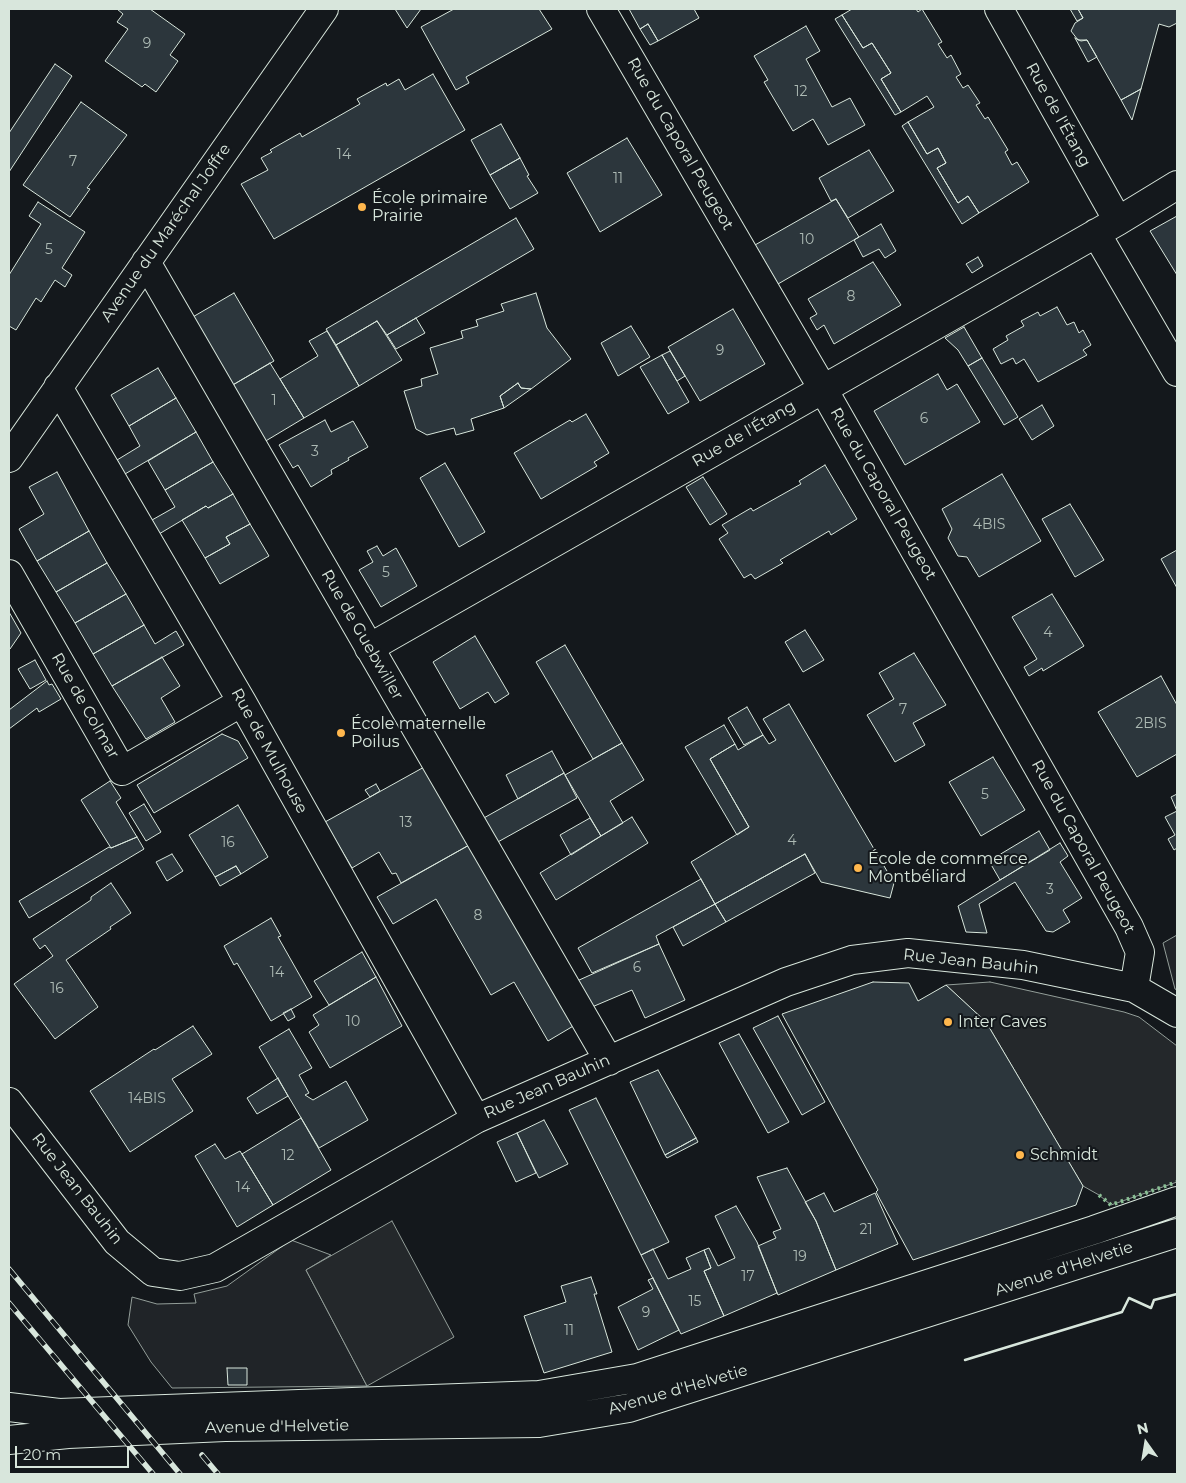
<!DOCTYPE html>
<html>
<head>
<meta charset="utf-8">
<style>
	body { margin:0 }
	#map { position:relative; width:1186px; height:1483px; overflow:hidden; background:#14181c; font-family:Montserrat,sans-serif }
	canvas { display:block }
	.frame { position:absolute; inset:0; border:10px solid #d8e6dc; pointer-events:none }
	.north { position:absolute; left:1121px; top:1418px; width:50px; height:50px; -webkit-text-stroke:4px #14181c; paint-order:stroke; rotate:347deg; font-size:14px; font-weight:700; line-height:20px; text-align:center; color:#d8e6dc }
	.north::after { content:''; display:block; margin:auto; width:18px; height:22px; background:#d8e6dc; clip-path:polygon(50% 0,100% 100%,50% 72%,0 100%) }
	.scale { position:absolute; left:15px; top:1446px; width:114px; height:22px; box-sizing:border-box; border:2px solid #d8e6dc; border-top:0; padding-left:6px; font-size:15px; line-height:18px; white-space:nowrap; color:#d8e6dc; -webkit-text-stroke:4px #14181c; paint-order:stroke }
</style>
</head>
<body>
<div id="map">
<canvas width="1186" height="1483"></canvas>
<div class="frame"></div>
<div class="north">N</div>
<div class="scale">20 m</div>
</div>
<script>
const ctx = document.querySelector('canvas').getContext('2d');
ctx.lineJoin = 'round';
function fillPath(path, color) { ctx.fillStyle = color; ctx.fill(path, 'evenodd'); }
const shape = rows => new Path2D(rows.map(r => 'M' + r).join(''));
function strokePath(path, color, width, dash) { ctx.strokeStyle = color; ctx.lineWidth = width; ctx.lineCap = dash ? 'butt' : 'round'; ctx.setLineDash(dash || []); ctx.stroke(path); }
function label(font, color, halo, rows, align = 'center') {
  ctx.font = font + ' Montserrat,sans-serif'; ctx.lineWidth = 4; ctx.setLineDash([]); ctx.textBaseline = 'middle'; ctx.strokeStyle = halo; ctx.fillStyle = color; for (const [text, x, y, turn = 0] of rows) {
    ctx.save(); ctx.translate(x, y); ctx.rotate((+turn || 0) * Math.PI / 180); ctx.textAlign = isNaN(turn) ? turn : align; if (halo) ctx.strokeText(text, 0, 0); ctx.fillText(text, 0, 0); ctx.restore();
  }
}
const green = shape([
	[1177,935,1177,990,1175,989,1163,943,1177,935],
	[291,1240,331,1255,306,1270,367,1386,172,1388,151,1362,128,1325,132,1297,157,1304,196,1303,194,1294,227,1286,291,1240]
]);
fillPath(green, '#202428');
strokePath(green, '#939e99', 1);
const parking = shape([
	[990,982,1124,1012,1139,1017,1177,1046,1177,1182,1111,1205,1099,1195,1083,1186,986,1022,946,985,990,982],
	[392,1221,454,1337,367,1386,306,1270,392,1221]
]);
fillPath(parking, '#24282b');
strokePath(parking, '#939e99', 1);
const building = shape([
	[117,9,150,9,185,34,170,55,178,61,156,92,145,84,142,87,105,61,128,29,117,22,123,14,117,9],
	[395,9,421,9,407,28,395,9],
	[454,9,539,9,552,29,466,77,469,83,456,90,421,27,454,9],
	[629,9,694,9,699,18,658,41,648,24,640,29,629,9],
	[852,9,916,9,918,12,922,9,942,42,938,44,947,58,951,55,961,74,956,77,963,88,968,85,980,103,976,105,985,119,988,117,1008,150,1005,152,1012,165,1017,162,1029,182,979,213,968,196,958,203,937,168,946,163,938,148,927,154,908,122,934,107,927,96,901,112,881,79,891,73,872,43,863,48,842,15,852,9],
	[1070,9,1078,9,1083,18,1077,21,1070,9],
	[1078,9,1177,9,1177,23,1169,27,1159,24,1141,89,1121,100,1087,40,1078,40,1071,31,1075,23,1083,18,1078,9],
	[842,15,863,48,872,43,891,73,881,79,901,112,895,115,835,19,842,15],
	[648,24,658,41,650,45,640,29,648,24],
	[806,26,820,51,806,59,832,107,850,98,865,125,828,145,813,119,793,131,764,82,768,80,754,56,806,26],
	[1075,38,1081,41,1087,40,1097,57,1088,62,1075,38],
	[55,64,72,76,9,172,9,133,55,64],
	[433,74,465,130,274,239,241,184,268,170,261,158,272,152,270,150,300,133,302,137,360,104,357,99,386,83,387,86,399,79,405,90,433,74],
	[1141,89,1132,120,1121,100,1141,89],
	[81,102,127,135,87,188,90,189,70,217,23,185,81,102],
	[908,122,927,154,938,148,946,163,937,168,958,203,968,196,979,213,962,224,902,126,908,122],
	[501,124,520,158,490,175,471,140,501,124],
	[627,138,662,195,600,232,567,173,627,138],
	[869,150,894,191,848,218,836,199,831,201,819,178,869,150],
	[520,158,529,175,527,176,538,193,510,209,490,175,520,158],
	[836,199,859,237,778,284,755,245,836,199],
	[38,202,85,232,62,268,72,275,65,287,55,280,41,302,36,298,16,330,9,326,9,275,41,224,29,216,38,202],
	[1177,216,1177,275,1150,231,1177,216],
	[516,218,534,249,387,335,377,321,336,345,326,329,516,218],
	[881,224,896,251,885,258,879,249,863,257,854,240,881,224],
	[978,257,983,266,972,273,966,264,978,257],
	[873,262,901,305,834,344,824,325,817,330,810,318,817,314,808,299,873,262],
	[234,293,274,361,231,386,191,318,234,293],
	[536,293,547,328,571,359,531,389,521,388,518,383,500,396,504,408,471,419,474,430,456,435,454,428,427,435,416,429,404,391,422,386,421,379,438,374,430,348,463,338,461,331,478,326,476,320,504,311,501,304,536,293],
	[1057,307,1067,325,1074,322,1079,333,1083,330,1091,345,1083,350,1087,355,1038,382,1024,359,1016,364,1013,358,1001,364,993,349,1008,340,1006,336,1024,326,1021,321,1038,312,1040,316,1057,307],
	[733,309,765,364,700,401,668,347,733,309],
	[416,318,425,333,396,349,387,335,416,318],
	[377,321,402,360,359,386,336,345,377,321],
	[631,326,650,357,618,376,601,343,631,326],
	[964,327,982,358,968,366,958,350,945,338,964,327],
	[327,331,359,386,304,418,280,379,318,356,309,341,327,331],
	[670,351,685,376,677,381,662,355,670,351],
	[662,355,689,402,668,414,640,367,662,355],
	[982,358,1018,417,1004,425,968,366,982,358],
	[270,363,304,418,264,442,231,386,270,363],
	[158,368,176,398,129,426,111,395,158,368],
	[938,374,947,390,957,384,980,422,905,465,874,411,938,374],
	[518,383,521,388,531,389,504,408,500,396,518,383],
	[176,398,196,432,125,474,117,460,140,446,129,426,176,398],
	[1042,405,1054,426,1032,440,1019,419,1042,405],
	[586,414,609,453,594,462,597,466,541,499,514,453,570,420,572,422,586,414],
	[325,420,331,432,353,421,368,447,348,458,349,460,331,470,332,474,311,487,298,465,293,468,279,445,325,420],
	[196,432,213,462,165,490,148,461,196,432],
	[213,462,233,494,208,508,206,506,159,534,152,520,175,507,165,490,213,462],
	[445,463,485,532,459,547,420,478,445,463],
	[825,465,857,519,831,535,829,531,780,560,783,563,755,579,751,574,744,578,719,539,728,533,722,525,751,508,753,511,801,484,799,481,825,465],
	[57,472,89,531,37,561,19,529,44,514,29,487,57,472],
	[1002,474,1041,541,979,577,967,557,958,556,948,538,952,529,942,509,1002,474],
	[703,477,727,514,710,525,686,487,703,477],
	[233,494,250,524,226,537,230,544,205,558,182,520,206,506,208,508,233,494],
	[1070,504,1104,560,1075,577,1042,519,1070,504],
	[250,524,269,556,220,584,205,558,230,544,226,537,250,524],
	[89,531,107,563,56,592,37,561,89,531],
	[377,546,383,556,396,548,417,586,381,607,359,570,373,562,367,551,377,546],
	[1177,550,1177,588,1161,559,1177,550],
	[107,563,126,594,75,623,56,592,107,563],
	[126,594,144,625,93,654,75,623,126,594],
	[1052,594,1084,646,1043,671,1042,668,1029,676,1024,667,1037,659,1012,617,1052,594],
	[9,612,21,633,10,649,9,649,9,612],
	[144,625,155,644,176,631,184,645,112,686,93,654,144,625],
	[805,630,824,660,803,672,785,642,805,630],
	[475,636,509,694,495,703,488,692,460,709,433,662,475,636],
	[565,645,622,743,593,759,536,662,565,645],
	[914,653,946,705,913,723,925,745,895,762,867,715,894,699,879,673,914,653],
	[162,657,180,686,161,698,175,722,146,739,112,686,162,657],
	[35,660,46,680,30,689,18,669,35,660],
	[1161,676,1177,705,1177,754,1137,777,1098,712,1161,676],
	[47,681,49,685,52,684,61,699,39,712,37,708,9,729,9,710,47,681],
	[789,704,894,883,890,898,821,882,805,854,715,904,691,862,749,827,710,759,735,744,738,750,763,735,769,744,776,740,763,719,789,704],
	[747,707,763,735,744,745,728,718,747,707],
	[724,725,735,744,710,759,749,827,737,835,685,747,724,725],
	[222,734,238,741,248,758,154,813,137,785,222,734],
	[622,743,644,780,610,801,623,823,601,836,565,775,622,743],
	[552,751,564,773,518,799,506,775,552,751],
	[993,757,1025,810,981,836,949,782,993,757],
	[426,766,471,844,401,883,396,873,392,874,379,852,352,868,325,822,426,766],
	[564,773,577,798,496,843,482,819,564,773],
	[110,781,121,798,116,802,137,837,111,848,81,800,110,781],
	[376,784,380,791,370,797,365,790,376,784],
	[1177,794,1177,848,1174,850,1168,839,1175,835,1165,817,1177,811,1171,797,1177,794],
	[144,804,161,832,146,841,129,813,144,804],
	[238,805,268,857,241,874,236,866,215,877,189,835,238,805],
	[632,817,648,843,556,900,540,873,632,817],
	[590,818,601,836,571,855,560,835,590,818],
	[1039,831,1050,850,1000,880,989,861,1039,831],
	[137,837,144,849,29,918,19,901,109,847,111,848,137,837],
	[1060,843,1068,856,1060,862,1082,898,1063,910,1070,922,1053,932,1046,931,1015,882,979,904,987,933,966,932,958,906,1060,843],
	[471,844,575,1025,548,1041,514,982,491,995,436,899,393,924,377,897,471,844],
	[172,854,183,871,167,881,156,862,172,854],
	[805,854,815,873,726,922,715,904,805,854],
	[236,866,241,874,220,886,215,877,236,866],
	[701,879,715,904,656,936,659,944,592,973,578,948,701,879],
	[111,883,131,913,110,927,111,929,66,960,98,1007,55,1039,14,984,53,956,45,945,40,949,33,939,91,900,91,897,111,883],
	[715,904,726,922,683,946,673,927,715,904],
	[271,918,281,936,278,937,312,997,271,1021,237,963,234,965,224,946,271,918],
	[659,944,685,1000,645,1018,632,990,592,1007,577,981,659,944],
	[362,952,376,977,329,1005,314,981,362,952],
	[376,977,402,1026,330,1068,309,1032,319,1025,313,1015,376,977],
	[873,982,909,983,918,1001,946,985,986,1022,1083,1186,1076,1205,913,1260,876,1192,878,1190,782,1014,873,982],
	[291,1009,295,1017,288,1021,283,1013,291,1009],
	[778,1016,825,1102,802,1115,753,1028,778,1016],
	[193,1026,212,1054,172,1079,193,1111,130,1152,90,1091,154,1049,155,1050,193,1026],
	[289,1029,312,1068,299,1075,309,1093,305,1095,313,1100,346,1081,368,1120,319,1148,259,1047,289,1029],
	[739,1034,789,1122,768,1133,719,1043,739,1034],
	[658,1070,696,1138,665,1155,630,1082,658,1070],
	[278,1078,288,1096,257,1114,247,1098,278,1078],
	[596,1098,669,1242,641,1255,569,1110,596,1098],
	[301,1118,331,1170,273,1205,242,1154,301,1118],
	[544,1120,568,1164,539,1178,517,1133,544,1120],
	[517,1133,536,1173,516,1182,497,1142,517,1133],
	[696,1138,698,1142,667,1158,665,1155,696,1138],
	[215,1144,225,1159,240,1151,273,1205,237,1227,195,1156,215,1144],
	[787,1168,816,1221,836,1270,778,1295,758,1246,776,1238,773,1232,781,1229,757,1177,787,1168],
	[824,1193,834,1212,875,1193,898,1244,836,1270,816,1221,805,1202,824,1193],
	[736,1206,757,1242,777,1293,724,1316,704,1271,711,1268,704,1250,709,1248,718,1266,735,1258,715,1216,736,1206],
	[653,1249,668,1279,691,1269,686,1258,704,1250,711,1268,704,1271,724,1316,681,1334,641,1255,653,1249],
	[591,1277,597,1294,594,1294,612,1352,544,1373,524,1316,566,1302,561,1286,591,1277],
	[653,1278,679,1330,638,1350,618,1307,653,1289,648,1280,653,1278],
	[227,1368,247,1368,247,1385,228,1385,227,1368]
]);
fillPath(building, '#2c363c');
strokePath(building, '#d8e6dc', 1);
const street = shape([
	[601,9,823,389,1129,927,1140,952,1134,988],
	[999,9,1118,221],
	[1096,233,1177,372],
	[146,262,609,1061],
	[58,387,242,702,476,1119],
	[9,458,324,9],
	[9,574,122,771,242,702],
	[369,648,1118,221,1177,185],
	[9,1102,117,1242,153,1272,180,1276,215,1268,476,1119,786,982,852,960,908,953,1023,965,1134,988,1177,1013]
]);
const secondary = shape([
	[9,1407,59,1413,539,1395,637,1378,1094,1230,1177,1201],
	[9,1440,68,1434,225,1427,539,1423,629,1408,1177,1233]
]);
strokePath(street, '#d8e6dc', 30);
strokePath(secondary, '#d8e6dc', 30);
strokePath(street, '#14181c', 28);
strokePath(secondary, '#14181c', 28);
const rail = shape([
	[9,1269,180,1474],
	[9,1303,153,1474],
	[202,1455,218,1474]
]);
strokePath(rail, '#d8e6dc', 5.5);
strokePath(rail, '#14181c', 4, [11]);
strokePath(shape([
	[1099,1195,1111,1205,1177,1182]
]), '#8ac095', 4, [2.5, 4]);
strokePath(shape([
	[965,1360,1122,1312,1129,1298,1151,1308,1154,1300,1177,1294]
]), '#d8e6dc', 2.5);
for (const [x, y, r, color] of [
	[362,207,5,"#ffb74d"],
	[341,733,5,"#ffb74d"],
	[858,868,5,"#ffb74d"],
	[948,1022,5,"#ffb74d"],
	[1020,1155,5,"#ffb74d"]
]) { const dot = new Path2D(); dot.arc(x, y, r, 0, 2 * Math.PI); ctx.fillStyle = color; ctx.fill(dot); strokePath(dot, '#14181c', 2); }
label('14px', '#adbab4', null, [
	["9",147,44],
	["12",801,92],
	["14",344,155],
	["7",73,162],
	["11",618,179],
	["10",807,240],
	["5",49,250],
	["8",851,297],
	["9",720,351],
	["1",274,401],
	["6",924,419],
	["3",315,452],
	["4BIS",989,525],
	["5",386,573],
	["4",1048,633],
	["7",903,710],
	["2BIS",1151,724],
	["5",985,795],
	["13",406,823],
	["4",792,841],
	["16",228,843],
	["3",1050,890],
	["8",478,916],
	["6",637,968],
	["14",277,973],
	["16",57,989],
	["10",353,1022],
	["14BIS",147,1099],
	["12",288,1156],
	["14",243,1188],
	["21",866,1230],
	["19",800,1257],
	["17",748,1277],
	["15",695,1302],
	["9",646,1313],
	["11",569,1331]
]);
label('16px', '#d8e6dc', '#14181c', [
	["Rue de l'Étang",1058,115,61],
	["Rue du Caporal Peugeot",680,144,60],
	["Avenue du Maréchal Joffre",166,233,-55],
	["Rue de l'Étang",744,434,-30],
	["Rue du Caporal Peugeot",883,494,60],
	["Rue de Guebwiller",362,635,60],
	["Rue de Colmar",85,706,60],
	["Rue de Mulhouse",269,751,61],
	["Rue du Caporal Peugeot",1083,847,61],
	["Rue Jean Bauhin",971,962,6],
	["Rue Jean Bauhin",547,1087,-24],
	["Rue Jean Bauhin",77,1189,52],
	["Avenue d'Helvetie",1064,1269,-18],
	["Avenue d'Helvetie",678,1390,-16],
	["Avenue d'Helvetie",277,1427,-1]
]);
label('16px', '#d8e6dc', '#14181c', [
	["École primaire",372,198],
	["Prairie",372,216],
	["École maternelle",351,724],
	["Poilus",351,742],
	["École de commerce",868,859],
	["Montbéliard",868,877],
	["Inter Caves",958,1022],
	["Schmidt",1030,1155]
], 'left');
</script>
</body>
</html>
